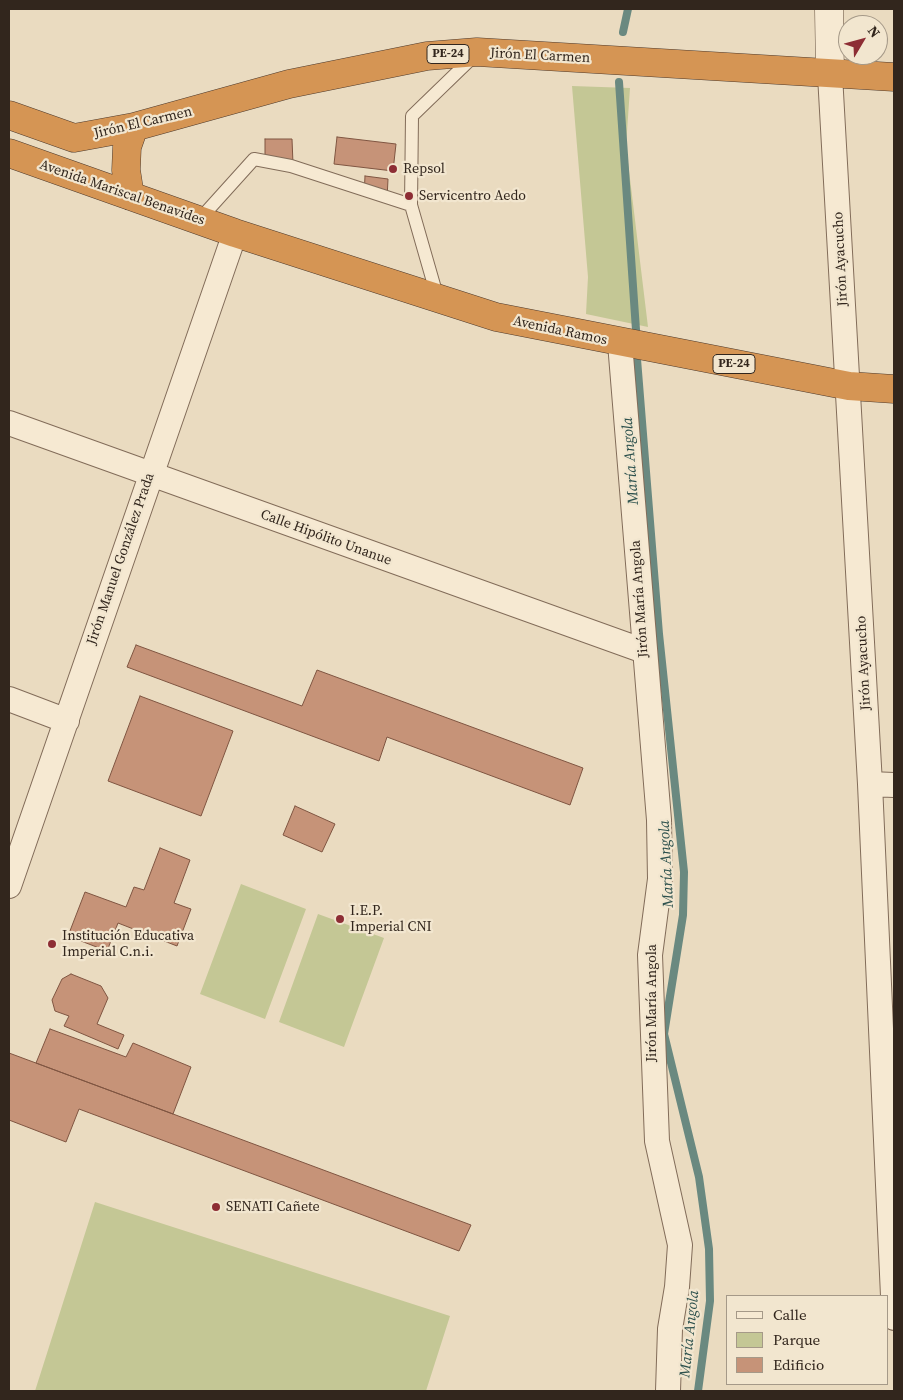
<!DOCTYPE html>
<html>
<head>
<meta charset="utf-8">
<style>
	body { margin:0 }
	#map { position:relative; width:903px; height:1400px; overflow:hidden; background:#eadbc0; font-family:"Source Serif 4",serif }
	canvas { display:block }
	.frame { position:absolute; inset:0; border:10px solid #32261d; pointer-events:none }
	.legend { position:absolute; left:726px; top:1295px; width:162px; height:90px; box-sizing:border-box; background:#f2e6cf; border:1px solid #a59988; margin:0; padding:6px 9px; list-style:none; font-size:15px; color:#32261d }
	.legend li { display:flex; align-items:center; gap:10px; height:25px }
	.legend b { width:25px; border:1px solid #a59988 }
	.north { position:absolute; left:838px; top:15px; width:50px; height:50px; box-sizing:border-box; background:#f2e6cf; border:1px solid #a59988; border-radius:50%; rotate:53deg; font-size:14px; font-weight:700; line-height:20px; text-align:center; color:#32261d }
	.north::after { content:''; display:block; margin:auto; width:18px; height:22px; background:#8d2d34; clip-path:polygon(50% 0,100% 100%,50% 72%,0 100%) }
</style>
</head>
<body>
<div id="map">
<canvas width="903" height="1400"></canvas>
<div class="frame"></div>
<ul class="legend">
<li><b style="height:6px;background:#f6e9d2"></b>Calle</li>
<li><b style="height:14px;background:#c4c795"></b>Parque</li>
<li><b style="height:14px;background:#c69378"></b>Edificio</li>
</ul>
<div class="north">N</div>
</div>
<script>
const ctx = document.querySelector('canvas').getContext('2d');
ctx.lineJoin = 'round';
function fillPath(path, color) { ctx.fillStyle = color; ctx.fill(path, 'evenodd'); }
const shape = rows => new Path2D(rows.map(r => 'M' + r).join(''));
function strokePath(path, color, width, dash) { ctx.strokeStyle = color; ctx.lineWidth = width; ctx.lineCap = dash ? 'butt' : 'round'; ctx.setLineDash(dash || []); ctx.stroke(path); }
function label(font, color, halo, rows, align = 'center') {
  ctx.font = font + ' "Source Serif 4",serif'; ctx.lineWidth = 4.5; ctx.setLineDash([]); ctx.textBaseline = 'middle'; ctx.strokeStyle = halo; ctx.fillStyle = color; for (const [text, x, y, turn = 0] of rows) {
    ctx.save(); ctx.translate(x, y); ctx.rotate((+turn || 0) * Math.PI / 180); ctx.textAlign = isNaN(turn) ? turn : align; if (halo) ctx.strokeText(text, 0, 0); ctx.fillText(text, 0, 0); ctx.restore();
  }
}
fillPath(shape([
	[572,86,630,88,626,146,648,327,586,314,588,277],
	[241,884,306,909,265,1019,200,994],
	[318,914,384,938,344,1047,279,1022],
	[95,1202,450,1316,426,1391,35,1391]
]), '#c4c795');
strokePath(shape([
	[623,32,628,9],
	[619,82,636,330],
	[637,359,659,634,684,872,683,915,664,1034,699,1177,709,1249,710,1301,698,1391]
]), '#6a8980', 8);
const building = shape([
	[337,137,396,144,393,171,334,164,337,137],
	[265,139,292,139,293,164,265,164,265,139],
	[365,176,388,179,387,199,364,196,365,176],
	[136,645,302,706,317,670,583,768,570,805,387,737,379,761,127,667,136,645],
	[140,696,233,731,201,816,108,781,140,696],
	[295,806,335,824,322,852,283,835,295,806],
	[160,848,190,860,174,903,191,909,177,946,118,923,107,951,68,936,85,892,126,907,134,887,144,890,160,848],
	[71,974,101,986,108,998,97,1024,124,1035,118,1049,64,1026,69,1016,55,1011,52,1000,62,979,71,974],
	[50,1029,126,1057,133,1043,191,1067,173,1114,36,1063,50,1029],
	[9,1053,173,1114,471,1225,459,1251,79,1109,66,1142,9,1120,9,1053]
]);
fillPath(building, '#c69378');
strokePath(building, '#7f5541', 1);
const lane = shape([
	[199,220,254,159,291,166,411,205],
	[438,299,411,205,412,116,474,56]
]);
const street = shape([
	[830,75,870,784,894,1318],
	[620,343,659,820,660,879,650,955,657,1141,680,1245,677,1287,670,1329,668,1391],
	[9,423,644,651],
	[9,699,67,721],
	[870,784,894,785],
	[9,886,235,233]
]);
const secondary = shape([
	[829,9,830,75]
]);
const highway = shape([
	[9,115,74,138,134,127,289,84,427,56,477,52,894,77],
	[9,153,235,233,496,317,849,386,894,389],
	[130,196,126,170,127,147,134,127]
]);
strokePath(lane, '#826c59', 14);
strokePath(street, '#826c59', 26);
strokePath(secondary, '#634e3c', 29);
strokePath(highway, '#4f3b2d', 29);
strokePath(lane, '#f6e9d2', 12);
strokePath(street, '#f6e9d2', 24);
strokePath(secondary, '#f6e9d2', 28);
strokePath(highway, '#d59554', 28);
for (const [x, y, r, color] of [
	[393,169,5,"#8d2d34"],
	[409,196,5,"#8d2d34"],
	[340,919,5,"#8d2d34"],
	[52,944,5,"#8d2d34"],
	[216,1207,5,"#8d2d34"]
]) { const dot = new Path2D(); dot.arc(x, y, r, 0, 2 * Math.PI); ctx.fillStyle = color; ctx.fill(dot); strokePath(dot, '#f2e6cf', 2); }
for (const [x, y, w] of [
	[448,54,42],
	[734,364,42]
]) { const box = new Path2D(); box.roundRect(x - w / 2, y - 9.5, w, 19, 4); ctx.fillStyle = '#f2e6cf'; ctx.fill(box); strokePath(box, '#32261d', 1); }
label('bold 12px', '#32261d', null, [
	["PE-24",448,54],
	["PE-24",734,364]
]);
label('14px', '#32261d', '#f2e6cf', [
	["Jirón El Carmen",540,56,3],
	["Jirón El Carmen",143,123,-13],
	["Avenida Mariscal Benavides",122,193,19],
	["Jirón Ayacucho",841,259,-93],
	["Avenida Ramos",560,331,12],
	["Calle Hipólito Unanue",326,538,20],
	["Jirón Manuel González Prada",121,559,-71],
	["Jirón María Angola",640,599,-94],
	["Jirón Ayacucho",864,663,-93],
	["Jirón María Angola",652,1003,-90]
]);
label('14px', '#32261d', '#f2e6cf', [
	["Repsol",403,169],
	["Servicentro Aedo",419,196],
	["I.E.P.",350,911],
	["Imperial CNI",350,927],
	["Institución Educativa",62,936],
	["Imperial C.n.i.",62,952],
	["SENATI Cañete",226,1207]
], 'left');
label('italic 15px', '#2d514d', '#f2e6cf', [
	["María Angola",631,461,-94],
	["María Angola",667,864,-93],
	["María Angola",690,1334,-84]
]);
</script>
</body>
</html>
